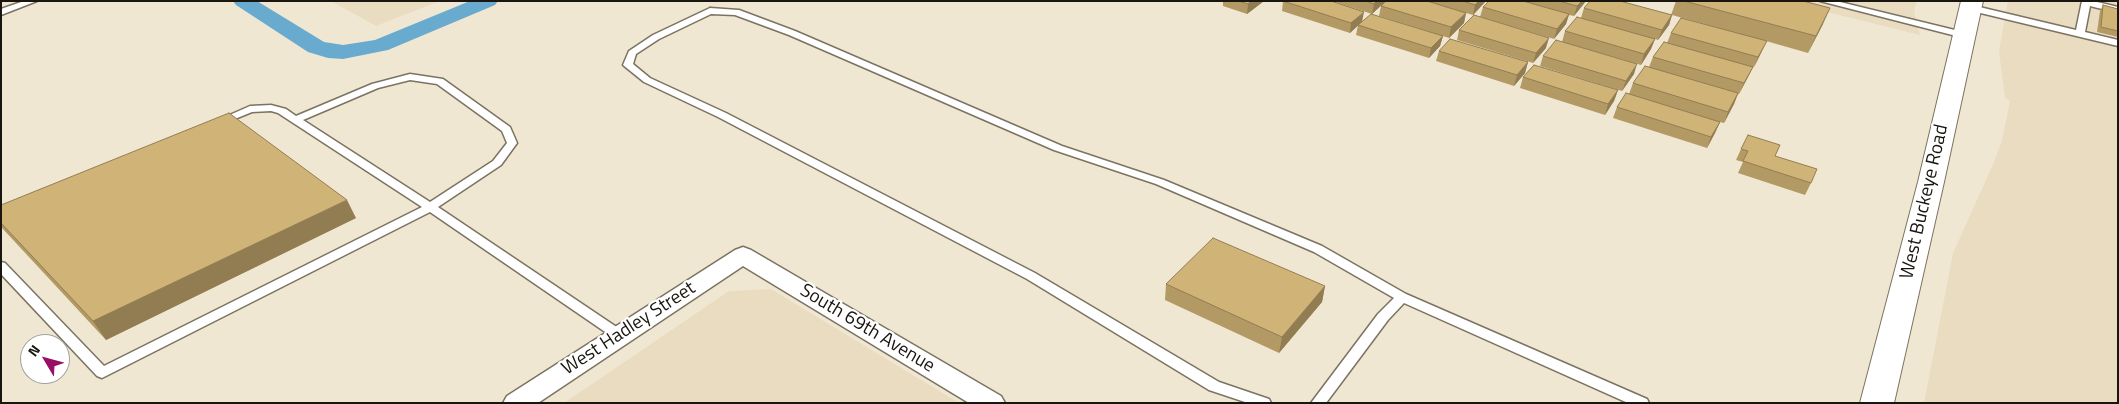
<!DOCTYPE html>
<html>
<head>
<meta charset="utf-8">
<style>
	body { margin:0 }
	#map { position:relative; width:2119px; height:404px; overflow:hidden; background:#f0e7d3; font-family:"Titillium Web",sans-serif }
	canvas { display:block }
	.frame { position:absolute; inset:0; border:2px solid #19160f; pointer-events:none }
	.north { position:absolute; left:20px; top:334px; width:50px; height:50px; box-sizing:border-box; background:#fff; border:1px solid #a3a29f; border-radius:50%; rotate:307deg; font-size:14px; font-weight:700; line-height:20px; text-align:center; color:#19160f }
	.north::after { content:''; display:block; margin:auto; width:18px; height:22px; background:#971066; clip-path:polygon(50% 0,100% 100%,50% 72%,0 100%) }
</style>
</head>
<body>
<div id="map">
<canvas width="2119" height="404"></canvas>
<div class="frame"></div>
<div class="north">N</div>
</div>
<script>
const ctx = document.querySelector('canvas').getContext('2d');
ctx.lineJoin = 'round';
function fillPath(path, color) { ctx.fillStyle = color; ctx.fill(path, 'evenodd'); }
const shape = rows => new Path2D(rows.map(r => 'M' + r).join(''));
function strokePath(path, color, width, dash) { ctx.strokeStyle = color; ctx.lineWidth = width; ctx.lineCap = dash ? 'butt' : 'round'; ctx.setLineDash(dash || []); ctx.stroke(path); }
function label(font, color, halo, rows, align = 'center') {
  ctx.font = font + ' "Titillium Web",sans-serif'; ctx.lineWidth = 4.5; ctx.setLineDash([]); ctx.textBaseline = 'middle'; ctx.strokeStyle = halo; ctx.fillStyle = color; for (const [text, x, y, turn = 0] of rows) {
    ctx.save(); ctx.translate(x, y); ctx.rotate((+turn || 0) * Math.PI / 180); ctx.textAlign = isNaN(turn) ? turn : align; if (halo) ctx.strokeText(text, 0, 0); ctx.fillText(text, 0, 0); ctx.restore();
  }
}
fillPath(shape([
	[331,1,440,1,376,26],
	[1782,1,1917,1,1914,11,1920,35],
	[2008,1,2118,1,2118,403,1924,403,1953,253,1995,160,2002,140,2008,111,2010,101,2005,98,1999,51],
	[771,289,959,403,564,403,729,291]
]), '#e9dcc1');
fillPath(shape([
	[233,1,257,1,324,42,343,45,375,40,470,1,498,1,495,5,388,50,343,59,328,58,308,52,236,5,233,1]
]), '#68abce');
const service = shape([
	[24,1,37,1,1,15,1,9,24,1],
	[1820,1,1836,1,1967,33,1969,35,1964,38,1820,1],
	[2082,1,2093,1,2118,7,2118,13,2090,6,2085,32,2118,40,2118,46,1968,10,1967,8,1971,5,2076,30,2082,1],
	[710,8,739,10,795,31,1062,146,1164,180,1322,246,1406,294,1647,399,1649,403,1628,403,1404,303,1388,320,1326,403,1311,403,1378,314,1394,298,1314,252,1156,184,1054,150,789,35,735,15,711,14,659,39,636,54,633,64,650,78,726,113,1035,273,1219,382,1269,399,1271,403,1248,403,1209,390,1027,279,718,117,644,82,623,65,629,51,653,35,710,8],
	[410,74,443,79,510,127,517,143,501,165,438,207,624,332,625,335,624,338,614,338,430,212,102,378,97,376,1,274,1,262,5,263,104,366,422,207,278,113,271,111,252,112,225,123,217,123,216,121,250,106,271,105,286,109,296,116,372,84,410,74],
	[410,80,437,84,502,131,507,143,493,161,430,202,303,120,378,88,410,80]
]);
const minor = shape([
	[743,247,751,250,1001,396,1005,403,969,403,743,266,538,403,503,403,507,396,735,250,743,247]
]);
const primary = shape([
	[1961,1,1983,1,1944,182,1894,403,1860,403,1918,182,1961,1]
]);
strokePath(service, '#7b7361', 3);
strokePath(minor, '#7b7361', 3);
strokePath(primary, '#7b7361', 2);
fillPath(service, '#fff');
fillPath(minor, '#fff');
fillPath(primary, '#fff');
fillPath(shape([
	[1223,1,1264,1,1247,14,1223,6],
	[1283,1,1362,21,1443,36,1440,46,1429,58,1356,35,1358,25,1350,33,1282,11],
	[1332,1,1386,1,1372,14],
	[1386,1,1486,1,1473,15,1466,13,1464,23,1449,38,1379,16,1381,6],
	[1489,1,1586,1,1574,16,1569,15,1566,24,1554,39,1480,17,1483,7],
	[1676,1,1803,1,1823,24,1808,53,1766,41,1762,51,1754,67,1752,67,1748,77,1739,94,1738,94,1734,104,1724,123,1720,122,1715,133,1707,148,1613,118,1617,107,1629,94,1633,83,1649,67,1653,57,1667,43,1671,33,1736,33,1672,15,1669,25,1658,40,1655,39,1651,49,1641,65,1562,42,1565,31,1581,18,1584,8,1671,15],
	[2103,5,2118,9,2118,37,2097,32,2100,11],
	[1459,30,1546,48,1533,63,1457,40],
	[1439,51,1528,62,1525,73,1514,86,1436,61],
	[1543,56,1634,74,1622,91,1540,66],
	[1523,77,1618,90,1614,101,1605,115,1520,88],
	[1741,149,1776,156,1811,183,1805,195,1738,173,1743,162,1736,160],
	[1,205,356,218,106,340,2,228],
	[1166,284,1325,286,1322,302,1279,353,1165,300]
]), '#b39a65');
fillPath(shape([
	[1251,1,1264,1,1247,14,1248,4],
	[1376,1,1386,1,1372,14,1374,4],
	[1479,1,1486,1,1473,15,1475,5],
	[1582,1,1586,1,1574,16,1577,6],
	[1830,8,1823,24,1808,53,1816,36],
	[1364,12,1362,22,1350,33,1351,23],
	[1466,13,1464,23,1449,38,1451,27],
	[1569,14,1566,24,1554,39,1557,29],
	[1672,15,1669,25,1658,40,1662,30],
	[1443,36,1440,46,1429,58,1431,48],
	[1549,38,1546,48,1533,63,1536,53],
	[1655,39,1651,49,1641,65,1644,54],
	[1767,41,1754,67,1758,57],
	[1528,62,1525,73,1514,86,1517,75],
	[1637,64,1634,74,1622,91,1626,81],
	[1753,67,1748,77,1739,94,1744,83],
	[1618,90,1614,101,1605,115,1608,104],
	[1738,93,1734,104,1724,123,1728,112],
	[1720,122,1715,133,1707,148,1711,137],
	[347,200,356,218,106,340,93,321],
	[1325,286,1322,302,1279,353,1282,337]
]), '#927d53');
const building = shape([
	[1239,1,1251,1,1248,4,1239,1],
	[1283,1,1331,1,1364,12,1351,23,1283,1],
	[1366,1,1376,1,1374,4,1366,1],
	[1386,1,1427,1,1466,13,1451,27,1381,6,1386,1],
	[1463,1,1479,1,1475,5,1463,1],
	[1489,1,1523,1,1569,14,1557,29,1483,7,1489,1],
	[1559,1,1582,1,1577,6,1559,1],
	[1590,1,1620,1,1672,15,1662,30,1584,8,1590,1],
	[1684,1,1803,1,1830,8,1816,36,1684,1],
	[2103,5,2118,9,2118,31,2101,27,2103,5],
	[1371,14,1443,36,1431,48,1358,25,1371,14],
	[1474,15,1549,38,1536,53,1459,30,1474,15],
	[1577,17,1655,39,1644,54,1565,31,1577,17],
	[1681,18,1767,41,1758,57,1671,33,1681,18],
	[1450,39,1528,62,1517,75,1439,51,1450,39],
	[1556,40,1637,64,1626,81,1543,56,1556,40],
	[1664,42,1753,67,1744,83,1653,57,1664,42],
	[1534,65,1618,90,1608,104,1523,77,1534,65],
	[1645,66,1738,93,1728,112,1633,83,1645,66],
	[1626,93,1720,122,1711,137,1617,107,1626,93],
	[229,113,347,200,93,321,1,223,1,205,229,113],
	[1748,135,1780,145,1775,156,1817,169,1811,183,1743,161,1748,151,1741,149,1748,135],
	[1213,238,1325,286,1282,337,1166,284,1213,238]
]);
fillPath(building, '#d0b376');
strokePath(building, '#927d53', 1);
label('19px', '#19160f', '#fff', [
	["West Buckeye Road",1925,202,-77],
	["West Hadley Street",629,329,-33],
	["South 69th Avenue",867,329,31]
]);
</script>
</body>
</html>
